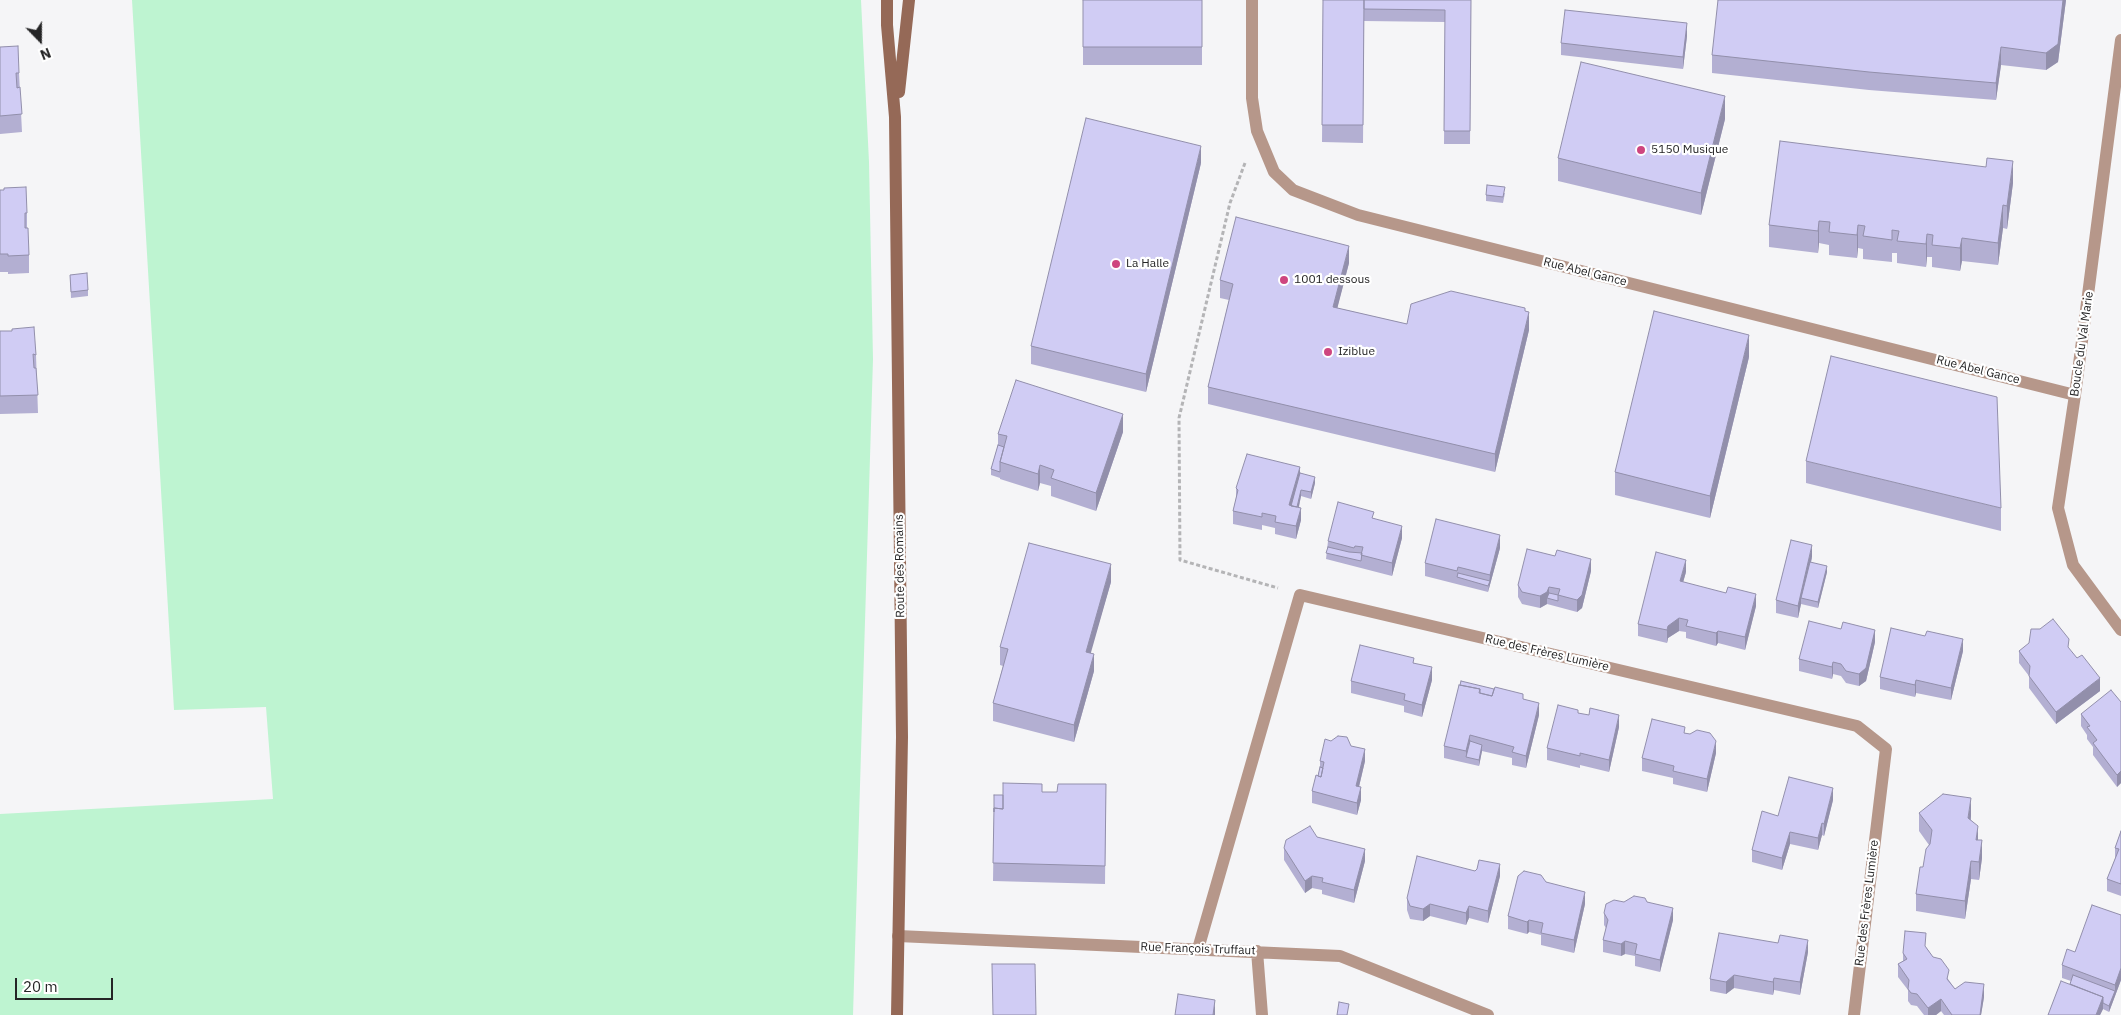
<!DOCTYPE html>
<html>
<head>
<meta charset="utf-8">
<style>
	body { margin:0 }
	#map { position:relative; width:2121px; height:1015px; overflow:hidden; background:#f5f5f7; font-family:"IBM Plex Sans",sans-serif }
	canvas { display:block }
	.north { position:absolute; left:15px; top:15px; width:50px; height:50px; -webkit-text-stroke:4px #fff; paint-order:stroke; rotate:158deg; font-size:14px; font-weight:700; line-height:20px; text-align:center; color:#252526 }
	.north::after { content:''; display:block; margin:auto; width:18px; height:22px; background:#252526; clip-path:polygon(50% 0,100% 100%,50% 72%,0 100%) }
	.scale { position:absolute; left:15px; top:978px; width:98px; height:22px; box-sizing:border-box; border:2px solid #252526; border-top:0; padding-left:6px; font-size:15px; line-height:18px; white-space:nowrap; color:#252526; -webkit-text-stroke:4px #fff; paint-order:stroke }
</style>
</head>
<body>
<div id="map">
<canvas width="2121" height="1015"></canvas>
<div class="north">N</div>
<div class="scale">20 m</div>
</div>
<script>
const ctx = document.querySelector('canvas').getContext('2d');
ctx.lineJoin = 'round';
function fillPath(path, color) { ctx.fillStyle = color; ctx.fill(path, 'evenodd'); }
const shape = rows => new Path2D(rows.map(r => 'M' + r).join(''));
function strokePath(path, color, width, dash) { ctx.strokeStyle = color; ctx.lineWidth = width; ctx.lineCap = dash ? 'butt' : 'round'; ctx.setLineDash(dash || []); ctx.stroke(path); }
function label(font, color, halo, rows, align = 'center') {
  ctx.font = font + ' "IBM Plex Sans",sans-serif'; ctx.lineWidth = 4.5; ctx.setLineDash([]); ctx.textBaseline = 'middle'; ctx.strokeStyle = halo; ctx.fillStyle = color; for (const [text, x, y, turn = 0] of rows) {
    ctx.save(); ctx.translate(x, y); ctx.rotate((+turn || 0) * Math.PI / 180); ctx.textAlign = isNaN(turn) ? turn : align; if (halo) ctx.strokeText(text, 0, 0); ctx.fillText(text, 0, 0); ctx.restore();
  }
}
fillPath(shape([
	[132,0,861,0,869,162,873,359,853,1015,0,1015,0,814,273,799,266,707,174,710]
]), '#bef4d1');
strokePath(shape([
	[1245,163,1230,203,1179,418,1180,560,1278,588]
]), '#b4b4b6', 3, [4, 2.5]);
strokePath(shape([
	[1252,0,1252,98,1257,131,1274,172,1293,190,1358,215,2075,395],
	[2121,40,2075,395,2058,508,2073,565,2121,630],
	[898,936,1340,956,1488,1015],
	[1198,949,1300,595,1857,726,1886,749,1854,1015],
	[1257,951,1262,1015]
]), '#b6978a', 12);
strokePath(shape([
	[887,0,887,25,895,117,902,737,897,1015],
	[899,92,909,0]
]), '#956957', 12);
fillPath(shape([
	[1083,0,1202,0,1202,65,1083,65],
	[1323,0,1471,0,1470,144,1444,144,1445,22,1364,21,1363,143,1322,142],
	[2066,0,2058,62,2046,70,2001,65,1996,100,1869,90,1712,73,1712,55],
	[1687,36,1683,69,1561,55,1561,43],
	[0,47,19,73,22,132,0,134],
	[1725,119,1701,215,1558,181,1558,158],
	[1201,163,1146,392,1031,364,1031,346],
	[2013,183,2007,229,2003,228,1998,265,1962,261,1960,271,1932,267,1932,257,1927,257,1926,267,1897,263,1897,253,1892,253,1892,262,1863,259,1863,249,1858,248,1857,258,1829,255,1829,245,1819,243,1818,253,1769,247,1769,225],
	[4,188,27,213,27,228,29,255,29,273,8,274,8,272,0,272,0,190,4,190],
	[1505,193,1503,203,1486,201,1486,195],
	[1349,263,1337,308,1407,324,1525,311,1529,330,1495,472,1208,404,1208,387,1229,300,1220,298,1220,280],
	[70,275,88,290,88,296,71,298],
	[0,331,36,355,38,413,0,414],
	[1749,357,1710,518,1615,495,1615,472],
	[1123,432,1096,511,1051,496,1051,486,1040,483,1038,491,1000,479,1000,478,991,475,991,469,998,445,998,434],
	[1806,461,2001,508,2001,531,1806,483],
	[1300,473,1315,483,1311,499,1301,496,1299,507,1301,520,1296,539,1275,534,1275,528,1262,525,1262,530,1233,524,1233,511,1236,498,1236,488],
	[1374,518,1402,538,1392,576,1326,559,1328,541],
	[1500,548,1488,592,1425,576,1425,563],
	[1812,557,1811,563,1827,572,1818,608,1801,604,1798,618,1776,613,1776,600],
	[1591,571,1582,608,1577,612,1547,604,1540,608,1522,604,1518,597,1518,585],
	[1686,572,1683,582,1756,606,1745,650,1718,643,1716,646,1686,638,1686,632,1679,631,1668,638,1667,643,1638,636,1638,624],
	[1111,582,1090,653,1094,671,1074,742,993,721,993,703,1003,666,1000,665,1000,647],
	[1875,642,1866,681,1859,686,1846,683,1841,676,1833,674,1832,679,1799,671,1799,659],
	[2069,649,2077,658,2100,691,2056,724,2029,688,2029,676,2019,663,2019,651],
	[1963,651,1951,700,1916,693,1915,697,1880,689,1880,677],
	[1414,663,1432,680,1422,717,1404,712,1404,706,1351,693,1351,681],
	[1523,699,1539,715,1526,768,1512,765,1512,758,1482,751,1479,766,1444,758,1444,746],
	[2121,702,2121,783,2117,787,2093,755,2093,747,2087,739,2087,735,2081,726,2081,714],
	[1578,713,1619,727,1609,772,1580,765,1580,768,1547,760,1547,748],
	[1685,733,1716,753,1707,792,1673,784,1673,778,1642,771,1642,758],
	[1351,746,1365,761,1359,787,1361,800,1357,815,1312,803,1312,791,1318,776,1320,767,1320,761],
	[1106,784,1105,884,993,881,994,814,1042,792,1057,792],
	[1833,800,1824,836,1822,835,1818,850,1790,844,1782,870,1752,862,1752,850,1778,816],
	[1919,813,1971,816,1971,820,1978,840,1982,858,1979,880,1971,879,1965,919,1916,911,1916,894,1929,845,1919,831],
	[2121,831,2121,896,2107,891,2107,879,2115,859,2115,848],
	[1317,837,1365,861,1354,903,1322,894,1322,890,1312,888,1305,893,1284,860,1284,848],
	[1475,871,1500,876,1488,923,1469,918,1466,925,1430,916,1423,921,1410,919,1407,910,1407,898],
	[1546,882,1585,904,1574,953,1541,945,1541,935,1529,932,1527,934,1508,929,1508,916],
	[1624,902,1647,902,1673,920,1660,972,1635,966,1635,956,1625,954,1621,956,1603,952,1603,940,1606,928,1604,925,1604,913],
	[2121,915,2121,980,2109,1012,2103,1009,2100,1015,2048,1015,2070,984,2071,981,2062,978,2062,965,2075,952],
	[1926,947,1955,989,1984,997,1981,1015,1944,1015,1941,1011,1936,1015,1924,1015,1917,1006,1911,1005,1908,1001,1908,990,1898,977,1898,964,1903,961,1903,953],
	[1808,952,1800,995,1774,990,1773,995,1734,988,1726,994,1710,991,1710,979]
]), '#b3afd2');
fillPath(shape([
	[2063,0,2066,0,2058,62,2046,70,2046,53],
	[1687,23,1687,36,1683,69,1683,57],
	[2001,47,2001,65,1996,100,1996,83],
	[1725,96,1725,119,1701,215,1701,193],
	[1201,146,1201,163,1146,392,1146,374],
	[2013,161,2013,183,2007,229,2007,206],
	[2003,205,2003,228,1998,265,1998,243],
	[1819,221,1819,243,1818,253,1818,231],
	[1858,225,1858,248,1857,258,1857,235],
	[1927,234,1927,257,1926,267,1926,244],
	[1962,238,1962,261,1960,271,1960,248],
	[1349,246,1349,263,1333,325,1333,307],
	[1529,312,1529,330,1495,472,1495,454],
	[1749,335,1749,357,1710,518,1710,496],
	[1123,414,1123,432,1096,511,1096,493],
	[1040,465,1040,483,1038,491,1038,474],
	[1300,467,1300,480,1291,512,1289,505],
	[1315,477,1315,483,1311,499,1311,492],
	[1301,490,1301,496,1296,519,1296,513],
	[1301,508,1301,520,1296,539,1296,526],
	[1402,526,1402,538,1392,576,1392,563],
	[1500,535,1500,548,1488,592,1490,575],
	[1812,545,1812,557,1802,598,1801,598,1801,604,1798,618,1798,606],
	[1591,559,1591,571,1582,608,1577,612,1577,600],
	[1686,560,1686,572,1680,593,1680,581],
	[1111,564,1111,582,1086,670,1086,652],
	[1827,566,1827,572,1818,608,1818,602],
	[1549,587,1549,598,1547,598,1547,604,1540,608,1540,596],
	[1756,594,1756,606,1745,650,1745,637],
	[1679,618,1679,631,1668,638,1667,643,1667,630,1668,626],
	[1875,630,1875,642,1866,681,1859,686,1859,674],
	[1718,631,1718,643,1716,646,1716,633],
	[1963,639,1963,651,1951,700,1951,688],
	[1094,654,1094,671,1074,742,1074,725],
	[1833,662,1833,674,1832,679,1832,667],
	[1432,667,1432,680,1422,717,1422,705],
	[2100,678,2100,691,2056,724,2056,712],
	[1916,680,1916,693,1915,697,1915,685],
	[1539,703,1539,715,1526,768,1526,756],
	[1619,715,1619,727,1609,772,1609,760],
	[1470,735,1470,748,1466,757,1466,751],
	[1716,741,1716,753,1707,792,1707,779],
	[1482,745,1482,751,1479,766,1479,760],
	[1365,749,1365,761,1356,799,1356,786],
	[2121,771,2121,783,2117,787,2117,775],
	[1361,787,1361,800,1357,815,1357,803],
	[1833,788,1833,800,1824,836,1824,824],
	[1971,798,1971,816,1968,836,1968,818],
	[1822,823,1822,835,1818,850,1818,838],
	[1978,826,1978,844,1976,840],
	[1790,832,1790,844,1782,870,1782,858],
	[1982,840,1982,858,1979,880,1979,862],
	[1365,849,1365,861,1354,903,1354,890],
	[1971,861,1971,879,1965,919,1965,901],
	[1500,864,1500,876,1488,923,1488,911],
	[1312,876,1312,888,1305,893,1305,881],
	[1585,892,1585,904,1574,953,1574,940],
	[1430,904,1430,916,1423,921,1423,909],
	[1469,906,1469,918,1466,925,1466,913],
	[1673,908,1673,920,1660,972,1660,960],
	[1529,920,1529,932,1527,934,1527,922],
	[1808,940,1808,952,1800,995,1800,982],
	[1625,941,1625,954,1621,956,1621,944],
	[2121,968,2121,980,2109,1012,2109,1006,2115,991,2115,985],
	[1734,975,1734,988,1726,994,1726,982],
	[1774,978,1774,990,1773,995,1773,982],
	[1984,984,1984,997,1981,1015,1980,1015],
	[2103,997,2103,1009,2100,1015,2096,1015],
	[1941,999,1941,1011,1936,1015,1928,1015,1928,1008],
	[1215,1000,1215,1015,1213,1015]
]), '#928fab');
const building = shape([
	[1083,0,1202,0,1202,47,1083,47,1083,0],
	[1323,0,1364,0,1363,125,1322,125,1323,0],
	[1364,0,1471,0,1470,131,1444,131,1445,10,1364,9,1364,0],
	[1718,0,2063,0,2058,44,2046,53,2001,47,1996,83,1869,72,1712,55,1718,0],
	[1565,10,1687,23,1683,57,1561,43,1565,10],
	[18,46,19,73,16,73,17,88,20,87,22,114,0,116,0,47,18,46],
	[1581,62,1725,96,1701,193,1558,158,1581,62],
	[1086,118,1201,146,1146,374,1031,346,1086,118],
	[1780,141,1986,167,1987,158,2013,161,2007,206,2003,205,1998,243,1962,238,1960,248,1932,245,1933,235,1927,234,1926,244,1897,241,1899,231,1892,230,1892,240,1863,236,1865,226,1858,225,1857,235,1829,232,1830,222,1819,221,1818,231,1769,225,1780,141],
	[1487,185,1505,187,1503,197,1486,195,1487,185],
	[26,187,27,213,25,213,25,228,28,228,29,255,8,256,8,254,0,254,0,190,4,190,4,188,26,187],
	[1236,217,1349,246,1333,307,1407,324,1411,304,1451,291,1525,308,1525,311,1529,312,1495,454,1208,387,1233,284,1220,280,1236,217],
	[87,273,88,290,71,292,70,275,87,273],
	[1654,311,1749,335,1710,496,1615,472,1654,311],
	[34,327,36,355,33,354,34,368,36,368,38,395,0,396,0,331,12,331,12,329,34,327],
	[1831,356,1997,397,2001,508,1806,461,1831,356],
	[1016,380,1123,414,1096,493,1051,478,1054,470,1040,465,1038,474,1000,462,1007,436,998,434,1016,380],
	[998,445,1004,447,1000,462,1000,472,991,469,998,445],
	[1247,454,1300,467,1289,505,1301,508,1296,526,1275,522,1276,516,1262,513,1262,517,1233,511,1238,490,1236,488,1247,454],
	[1300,473,1315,477,1311,492,1301,490,1297,507,1291,506,1300,473],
	[1338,502,1374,512,1372,518,1402,526,1392,563,1361,555,1363,547,1355,546,1354,548,1328,541,1338,502],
	[1436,519,1500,535,1490,575,1458,567,1457,571,1425,563,1436,519],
	[1791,540,1812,545,1798,606,1776,600,1791,540],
	[1029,543,1111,564,1086,652,1094,654,1074,725,993,703,1008,649,1000,647,1029,543],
	[1328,547,1349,552,1362,553,1361,561,1326,553,1328,547],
	[1527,549,1555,556,1557,550,1591,559,1582,595,1577,600,1558,595,1560,589,1549,587,1547,592,1540,596,1522,592,1518,585,1527,549],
	[1656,552,1686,560,1680,581,1726,593,1728,587,1756,594,1745,637,1718,631,1716,633,1686,626,1688,620,1679,618,1668,626,1667,630,1638,624,1656,552],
	[1810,562,1827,566,1818,602,1801,598,1810,562],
	[1458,573,1490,581,1488,586,1457,577,1458,573],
	[1549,593,1558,595,1558,601,1547,598,1549,593],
	[2053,619,2069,639,2068,647,2077,658,2082,655,2100,678,2056,712,2029,676,2030,666,2019,651,2029,643,2031,629,2040,629,2053,619],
	[1809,621,1841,629,1843,622,1875,630,1866,668,1859,674,1846,671,1841,664,1833,662,1832,667,1799,659,1809,621],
	[1891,628,1925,636,1927,631,1963,639,1951,688,1916,680,1915,685,1880,677,1891,628],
	[1360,645,1414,658,1413,663,1432,667,1422,705,1404,700,1405,694,1351,681,1360,645],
	[1461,681,1494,689,1492,696,1480,693,1480,689,1460,685,1461,681],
	[1459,685,1480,689,1479,693,1492,696,1495,687,1523,694,1523,699,1539,703,1526,756,1512,752,1514,747,1470,735,1466,751,1444,746,1459,685],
	[2111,690,2121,702,2121,771,2117,775,2093,743,2097,740,2087,727,2090,726,2081,714,2111,690],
	[1558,705,1578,710,1578,713,1589,715,1590,708,1619,715,1609,760,1580,753,1580,756,1547,748,1558,705],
	[1652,719,1685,727,1684,733,1690,734,1697,730,1710,733,1716,741,1707,779,1673,771,1674,766,1642,758,1652,719],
	[1338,736,1347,737,1351,746,1365,749,1356,786,1361,787,1357,803,1312,791,1316,775,1321,777,1324,762,1320,761,1325,739,1331,741,1338,736],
	[1470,741,1482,745,1479,760,1466,757,1470,741],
	[1320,767,1323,768,1321,777,1318,776,1320,767],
	[1789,777,1833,788,1824,824,1822,823,1818,838,1790,832,1782,858,1752,850,1762,811,1778,816,1789,777],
	[1003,783,1042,784,1042,792,1057,792,1058,784,1106,784,1105,866,993,863,994,808,1003,809,1003,783],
	[1943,794,1971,798,1968,818,1978,826,1976,840,1982,840,1979,862,1971,861,1965,901,1916,894,1920,867,1923,867,1926,849,1930,844,1932,830,1919,813,1943,794],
	[994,795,1003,795,1003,809,994,808,994,812,994,795],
	[1310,826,1317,837,1365,849,1354,890,1322,882,1323,878,1312,876,1305,881,1284,848,1286,840,1310,826],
	[2121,831,2121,884,2107,879,2119,849,2115,848,2121,831],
	[1417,856,1475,871,1477,869,1479,860,1500,864,1488,911,1469,906,1466,913,1430,904,1423,909,1410,906,1407,898,1417,856],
	[1524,871,1541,875,1546,882,1585,892,1574,940,1541,933,1543,923,1529,920,1527,922,1508,916,1518,876,1524,871],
	[1634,896,1645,898,1647,902,1673,908,1660,960,1635,954,1637,944,1625,941,1621,944,1603,940,1608,920,1604,913,1606,904,1614,900,1624,902,1634,896],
	[2092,905,2121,915,2121,968,2115,985,2062,965,2067,949,2075,952,2092,905],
	[1905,931,1926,933,1925,946,1933,957,1941,959,1949,970,1947,979,1955,989,1965,982,1984,984,1980,1015,1952,1015,1941,999,1928,1008,1917,994,1911,993,1908,989,1909,980,1898,964,1907,959,1903,953,1905,931],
	[1719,933,1778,943,1780,935,1808,940,1800,982,1774,978,1773,982,1734,975,1726,982,1710,979,1719,933],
	[992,964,1035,964,1036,1015,993,1015,992,964],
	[2073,975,2115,991,2109,1006,2103,1003,2103,997,2070,984,2073,975],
	[2061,981,2103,997,2096,1015,2048,1015,2061,981],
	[1178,994,1215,1000,1213,1015,1175,1015,1178,994],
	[1339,1002,1349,1004,1347,1015,1337,1015,1339,1002]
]);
fillPath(building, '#d0ccf4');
strokePath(building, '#928fab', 1);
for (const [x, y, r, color] of [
	[1641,150,5,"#ce457f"],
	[1116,264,5,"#ce457f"],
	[1284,280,5,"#ce457f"],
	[1328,352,5,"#ce457f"]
]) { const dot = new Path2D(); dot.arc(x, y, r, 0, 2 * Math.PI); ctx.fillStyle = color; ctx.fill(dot); strokePath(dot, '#fff', 2); }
label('12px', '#252526', '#fff', [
	["5150 Musique",1651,150],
	["La Halle",1126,264],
	["1001 dessous",1294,280],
	["Iziblue",1338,352]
], 'left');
label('12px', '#252526', '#fff', [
	["Rue Abel Gance",1585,272,14],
	["Boucle du Val Marie",2082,344,-82],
	["Rue Abel Gance",1978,370,14],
	["Route des Romains",900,566,-91],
	["Rue des Frères Lumière",1547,653,13],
	["Rue des Frères Lumière",1867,903,-83],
	["Rue François Truffaut",1198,949,2]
]);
</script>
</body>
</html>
